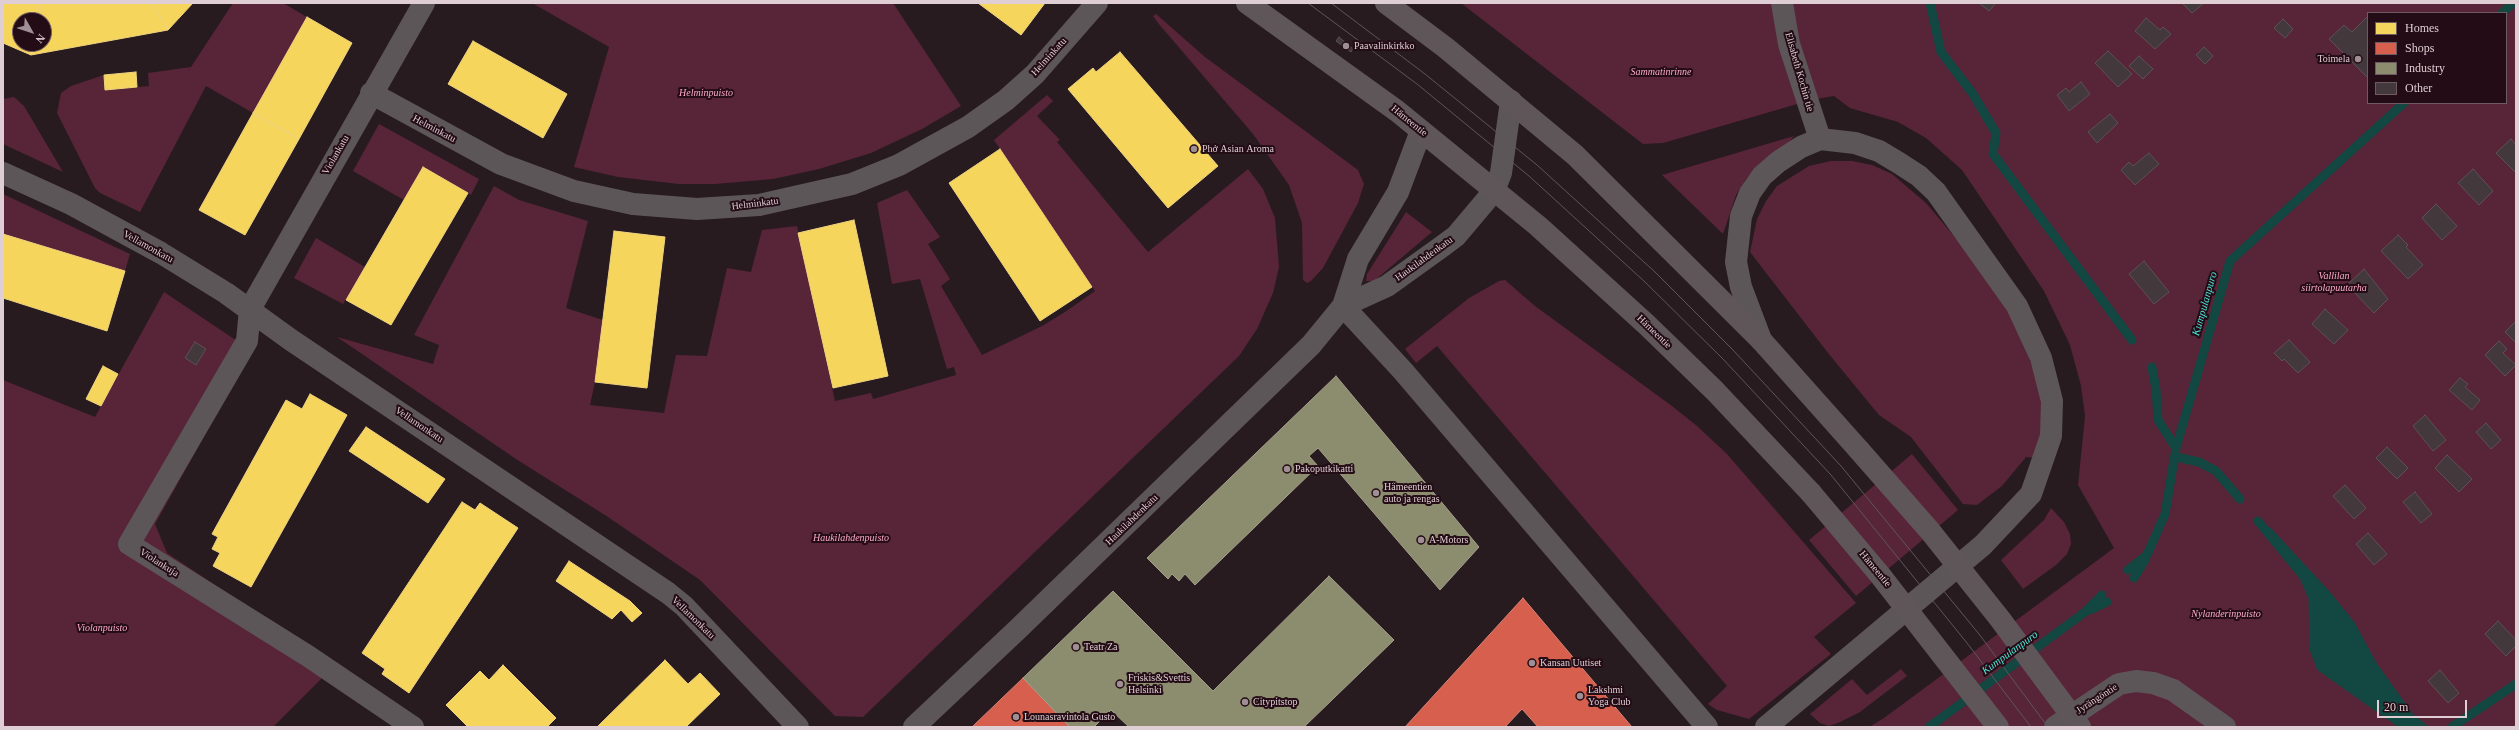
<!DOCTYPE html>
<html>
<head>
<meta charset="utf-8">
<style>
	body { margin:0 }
	#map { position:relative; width:2519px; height:730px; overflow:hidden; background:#271b1f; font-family:Georgia,serif }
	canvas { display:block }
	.frame { position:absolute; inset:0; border:4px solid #dfced3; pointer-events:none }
	.legend { position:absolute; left:2367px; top:12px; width:140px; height:92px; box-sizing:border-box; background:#230c15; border:1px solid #6e5a61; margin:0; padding:5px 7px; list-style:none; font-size:12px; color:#dfced3 }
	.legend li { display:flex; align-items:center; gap:8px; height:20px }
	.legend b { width:20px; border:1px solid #6e5a61 }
	.north { position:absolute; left:12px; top:12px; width:40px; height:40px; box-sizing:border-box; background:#230c15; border:1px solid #6e5a61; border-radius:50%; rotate:129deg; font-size:11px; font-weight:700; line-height:16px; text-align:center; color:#dfced3 }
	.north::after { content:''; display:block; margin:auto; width:14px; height:18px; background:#9f8f94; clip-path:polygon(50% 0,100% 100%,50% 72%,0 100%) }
	.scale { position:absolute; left:2377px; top:700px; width:90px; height:18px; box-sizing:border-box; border:2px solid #dfced3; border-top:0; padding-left:5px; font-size:12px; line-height:14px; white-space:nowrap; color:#dfced3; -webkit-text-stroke:3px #230c15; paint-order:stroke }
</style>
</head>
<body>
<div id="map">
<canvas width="2519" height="730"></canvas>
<div class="frame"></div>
<ul class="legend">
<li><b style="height:11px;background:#f6d55c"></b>Homes</li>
<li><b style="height:11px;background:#d6604d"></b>Shops</li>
<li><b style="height:11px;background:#8c8c6e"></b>Industry</li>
<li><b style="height:11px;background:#43383c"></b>Other</li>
</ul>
<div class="north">N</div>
<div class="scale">20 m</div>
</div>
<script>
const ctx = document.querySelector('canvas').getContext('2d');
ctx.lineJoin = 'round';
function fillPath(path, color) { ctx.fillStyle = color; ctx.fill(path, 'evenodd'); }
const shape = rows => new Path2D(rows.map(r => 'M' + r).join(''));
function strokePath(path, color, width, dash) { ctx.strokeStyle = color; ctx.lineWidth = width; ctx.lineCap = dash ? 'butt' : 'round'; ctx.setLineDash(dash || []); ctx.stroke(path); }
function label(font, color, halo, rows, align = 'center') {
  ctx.font = font + ' Georgia,serif'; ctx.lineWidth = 4; ctx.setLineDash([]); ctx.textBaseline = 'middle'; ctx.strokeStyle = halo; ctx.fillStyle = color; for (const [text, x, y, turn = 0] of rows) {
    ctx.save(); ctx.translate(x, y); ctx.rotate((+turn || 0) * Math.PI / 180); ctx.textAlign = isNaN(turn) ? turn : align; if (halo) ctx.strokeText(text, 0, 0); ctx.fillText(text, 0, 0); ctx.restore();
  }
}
fillPath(shape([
	[233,3,283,3,307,17,253,113,206,86,140,212,100,193,95,188,57,113,61,93,71,86,104,75,105,90,149,86,148,73,191,67],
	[532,3,893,3,961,106,922,129,871,153,819,169,773,179,715,184,679,184,618,177,574,167,609,47],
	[1461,3,2516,3,2516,727,1869,727,1884,718,2114,548,2078,485,2085,416,2081,386,2070,345,2044,291,1962,170,1926,138,1898,122,1850,108,1834,96,1811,100,1663,143,1643,144],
	[2368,13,2506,13,2506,103,2368,103],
	[1156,14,1205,57,1358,170,1364,184,1358,203,1323,268,1311,281,1307,283,1303,280,1302,223,1289,185,1253,134,1158,23,1153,16],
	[1047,95,1053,101,1037,116,1060,140,1057,142,1148,252,1248,169,1263,189,1275,218,1279,267,1273,293,1257,329,1239,356,863,717,835,716,700,580,608,517,516,459,337,337,433,364,439,345,414,335,494,186,519,200,588,221,566,308,603,320,595,382,590,405,664,413,676,355,707,356,727,268,751,272,762,230,797,226,835,401,871,393,873,399,956,375,954,367,947,369,920,279,892,284,877,203,907,190,940,237,928,244,950,279,941,286,982,355,1042,326,1065,312,1095,291,994,140],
	[14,97,24,106,63,172,3,144,3,99],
	[379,124,479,179,471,195,423,168,404,200,353,171],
	[1794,136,1788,144,1756,168,1746,179,1736,195,1723,234,1662,175],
	[1831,161,1852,161,1872,165,1892,174,1926,203,1964,248,2010,315,2029,358,2041,392,2044,429,2037,458,2026,457,2002,486,1977,505,1963,504,1911,437,1879,415,1828,353,1750,252,1757,219,1766,201,1777,186,1809,166],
	[3,194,130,254,125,271,3,234],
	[1406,212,1432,232,1374,281,1366,281,1367,274],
	[316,238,365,267,343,304,294,278],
	[1505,280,1535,306,1672,406,1697,426,1727,454,1856,603,1814,637,1831,654,1749,719,1717,710,1708,704,1727,686,1437,346,1416,363,1405,349,1469,298,1499,281],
	[164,292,252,351,155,524,167,553,333,664,326,674,273,727,3,727,3,380,95,417],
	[1912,454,1958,510,1856,596,1809,540],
	[2051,508,2064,522,2070,534,2071,544,2067,554,2056,565,2023,589,2001,560,2044,520],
	[1901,669,1907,676,1860,712,1838,723,1829,726,1820,723,1810,714,1852,679,1867,695]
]), '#582438');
fillPath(shape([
	[2258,521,2271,528,2331,593,2355,623,2376,662,2413,714,2429,727,2406,727,2321,667,2314,649,2313,598,2304,577]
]), '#124742');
const homes = shape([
	[3,3,42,3,38,20,20,20,20,44,33,44,31,55,3,43,3,3],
	[42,3,152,3,168,30,31,55,33,44,44,44,44,20,38,20,42,3],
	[152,3,193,3,168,30,152,3],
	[978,3,1045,3,1021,35,978,3],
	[307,17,352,43,299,139,253,113,307,17],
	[473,41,567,94,543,138,448,84,473,41],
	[1120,52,1218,166,1168,208,1068,89,1093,68,1096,72,1120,52],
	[136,72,137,87,105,90,104,75,136,72],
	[253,113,299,139,245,235,199,210,253,113],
	[1000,149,1092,287,1040,321,949,183,1000,149],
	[423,167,468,193,391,325,346,300,423,167],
	[854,220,888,376,833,388,798,233,854,220],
	[614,231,665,237,647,388,595,382,614,231],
	[3,234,125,271,107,331,3,298,3,234],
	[103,366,118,374,101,406,86,399,103,366],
	[310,394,347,415,251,587,213,566,220,553,212,549,218,537,212,534,286,400,302,409,310,394],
	[366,427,445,479,428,503,349,451,366,427],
	[462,502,475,510,480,503,518,528,409,693,382,674,385,669,362,653,462,502],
	[569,561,630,601,642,613,632,622,621,610,612,619,556,581,569,561],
	[665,660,688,684,700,673,720,694,686,727,597,727,665,660],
	[503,665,556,718,547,727,468,727,446,705,480,671,489,680,503,665]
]);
fillPath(homes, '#f6d55c');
strokePath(homes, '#efd380', 1);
const shops = shape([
	[1523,598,1632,727,1538,727,1522,709,1505,727,1405,727,1523,598],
	[1023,678,1070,727,972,727,1023,678]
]);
fillPath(shops, '#d6604d');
strokePath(shops, '#d98175', 1);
const industry = shape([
	[1336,376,1479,547,1440,590,1318,448,1309,456,1318,466,1195,585,1185,574,1179,581,1172,574,1168,579,1147,558,1336,376],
	[1329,576,1394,640,1304,727,1129,727,1111,710,1094,727,1070,727,1023,678,1113,591,1213,691,1329,576]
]);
fillPath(industry, '#8c8c6e');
strokePath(industry, '#a5a08c', 1);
strokePath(shape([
	[1930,3,1941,52,1973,94,1996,133,1993,154,2132,340],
	[2502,13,2513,3],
	[2152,367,2156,390,2158,420,2176,448],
	[2176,457,2199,462,2216,471,2240,499],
	[2258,521,2304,577,2313,598,2314,649,2321,667,2406,727],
	[2128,570,2147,555,2165,514,2176,448,2230,261,2404,103],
	[2134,578,2145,560],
	[2090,610,2107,602],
	[1929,727,2085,612,2102,595],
	[2452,727,2516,684]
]), '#124742', 9);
const building = shape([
	[1979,3,1996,3,1989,11,1979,3],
	[2182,3,2204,3,2192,13,2182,3],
	[2368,16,2368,78,2329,39,2344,25,2352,32,2368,16],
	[2146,18,2160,30,2163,27,2171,34,2155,49,2135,31,2146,18],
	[2283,19,2293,29,2285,38,2274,28,2283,19],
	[1339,37,1353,49,1351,52,1336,41,1339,37],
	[2204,47,2213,56,2205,64,2196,55,2204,47],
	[2108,51,2132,74,2118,87,2095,63,2108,51],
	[2139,56,2153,69,2143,79,2129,66,2139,56],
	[2081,82,2090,94,2069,111,2057,95,2066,88,2069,92,2081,82],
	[2110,114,2118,123,2097,143,2088,132,2110,114],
	[2511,139,2516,145,2516,173,2496,153,2511,139],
	[2149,153,2159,164,2135,185,2121,170,2129,162,2133,166,2149,153],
	[2473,169,2493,191,2479,205,2458,183,2473,169],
	[2436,204,2457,226,2442,240,2422,218,2436,204],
	[2398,235,2408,245,2406,247,2423,265,2408,279,2381,251,2398,235],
	[2144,261,2169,292,2154,304,2129,274,2144,261],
	[2364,269,2388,299,2374,313,2347,285,2364,269],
	[2325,309,2348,330,2334,344,2312,324,2325,309],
	[2516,321,2516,343,2505,332,2516,321],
	[2289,340,2310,362,2298,373,2284,359,2282,361,2274,353,2289,340],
	[2499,341,2507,349,2503,353,2516,365,2505,376,2485,355,2499,341],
	[195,342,206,349,196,365,185,358,195,342],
	[2460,378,2468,384,2465,387,2480,400,2472,410,2449,390,2460,378],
	[2425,415,2446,440,2433,451,2413,426,2425,415],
	[2486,423,2501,440,2491,449,2476,432,2486,423],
	[2387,447,2408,468,2397,479,2376,458,2387,447],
	[2447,455,2472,479,2459,492,2435,468,2447,455],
	[2345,485,2366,508,2354,519,2333,496,2345,485],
	[2415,492,2432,514,2421,523,2403,502,2415,492],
	[2368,533,2387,554,2374,565,2356,544,2368,533],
	[2498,621,2516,640,2516,646,2506,656,2485,634,2498,621],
	[2440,670,2459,693,2448,703,2428,681,2440,670]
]);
fillPath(building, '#43383c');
strokePath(building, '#5c5154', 1);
strokePath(shape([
	[1782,3,1789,44,1820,139],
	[371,93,501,164,574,191,633,204,697,209,759,205,852,184,899,165,968,127,1006,100,1035,74,1097,3],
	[3,173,71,204,161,253,226,293,291,340,668,593,684,606,798,727],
	[1343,306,1403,371,1707,727],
	[1761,340,1741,287,1736,262,1741,216,1750,193,1762,176,1778,162,1801,147,1820,139,1855,143,1879,151,1899,163,1919,176,1936,192,2017,306,2041,358,2052,401,2051,436,2031,494,1983,545,1766,727],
	[413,727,308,656,129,544,247,341,250,309,424,3],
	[2055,727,2119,684,2136,681,2153,683,2173,690,2225,727]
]), '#5d5659', 22);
strokePath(shape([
	[1343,306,1387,286,1444,245,1456,236,1494,191,1501,173,1511,101],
	[914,727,1018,629,1311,345,1343,306,1358,259,1398,192,1421,131]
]), '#5d5659', 22);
strokePath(shape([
	[1247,3,1397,111,1538,226,1647,325,1715,391,1811,493],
	[1386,3,1446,48,1575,155,1761,340,1859,450]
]), '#5f565a', 22);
strokePath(shape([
	[1308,3,1417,84,1529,176,1645,282,1723,359,1831,475,1967,643,2031,727],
	[1331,3,1425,74,1537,165,1655,272,1733,350,1841,466,1979,634,2048,727],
	[2513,727,2516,725]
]), '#5e565a', 1);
strokePath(shape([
	[1859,450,1930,531,2000,619,2080,727],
	[1811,493,1880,575,1998,727]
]), '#5f565a', 22);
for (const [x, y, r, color] of [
	[1346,46,4,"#9f8f94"],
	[2358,59,4,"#9f8f94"],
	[1194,149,4,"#9f8f94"],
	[1287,469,4,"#9f8f94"],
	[1376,493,4,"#9f8f94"],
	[1421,540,4,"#9f8f94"],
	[1076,647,4,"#9f8f94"],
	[1532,663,4,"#9f8f94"],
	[1120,684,4,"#9f8f94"],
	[1580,696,4,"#9f8f94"],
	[1245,702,4,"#9f8f94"],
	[1016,717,4,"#9f8f94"]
]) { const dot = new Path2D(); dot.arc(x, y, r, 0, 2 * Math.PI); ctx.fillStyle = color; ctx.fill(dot); strokePath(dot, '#230c15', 1.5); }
label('10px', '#dfced3', '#230c15', [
	["Paavalinkirkko",1354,46],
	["Toimela",2350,59,"right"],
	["Phở Asian Aroma",1202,149],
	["Pakoputkikatti",1295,469],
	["Hämeentien",1384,487],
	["auto ja rengas",1384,499],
	["A-Motors",1429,540],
	["Teatr Za",1084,647],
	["Kansan Uutiset",1540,663],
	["Friskis&Svettis",1128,678],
	["Helsinki",1128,690],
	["Lakshmi",1588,690],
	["Yoga Club",1588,702],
	["Citypitstop",1253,702],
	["Lounasravintola Gusto",1024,717]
], 'left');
label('10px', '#dfced3', '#230c15', [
	["Helminkatu",1049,57,-48],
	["Elisabeth Kochin tie",1799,72,74],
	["Hämeentie",1409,121,39],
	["Helminkatu",434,129,28],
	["Violankatu",336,155,-60],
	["Helminkatu",755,204,-7],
	["Vellamonkatu",148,247,29],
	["Haukilahdenkatu",1424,259,-36],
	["Hämeentie",1654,332,44],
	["Vellamonkatu",419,425,34],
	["Haukilahdenkatu",1132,520,-44],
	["Violankuja",159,563,32],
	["Hämeentie",1875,569,50],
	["Vellamonkatu",693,618,44],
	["Jyrängöntie",2097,699,-33]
]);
label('italic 10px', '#fdaac6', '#230c15', [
	["Sammatinrinne",1661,72],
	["Helminpuisto",706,93],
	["Vallilan",2334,276],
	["siirtolapuutarha",2334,288],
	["Haukilahdenpuisto",851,538],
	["Nylanderinpuisto",2226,614],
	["Violanpuisto",102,628]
]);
label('italic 11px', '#4fe8d9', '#230c15', [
	["Kumpulanpuro",2205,304,-74],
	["Kumpulanpuro",2010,653,-36]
]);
</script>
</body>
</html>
